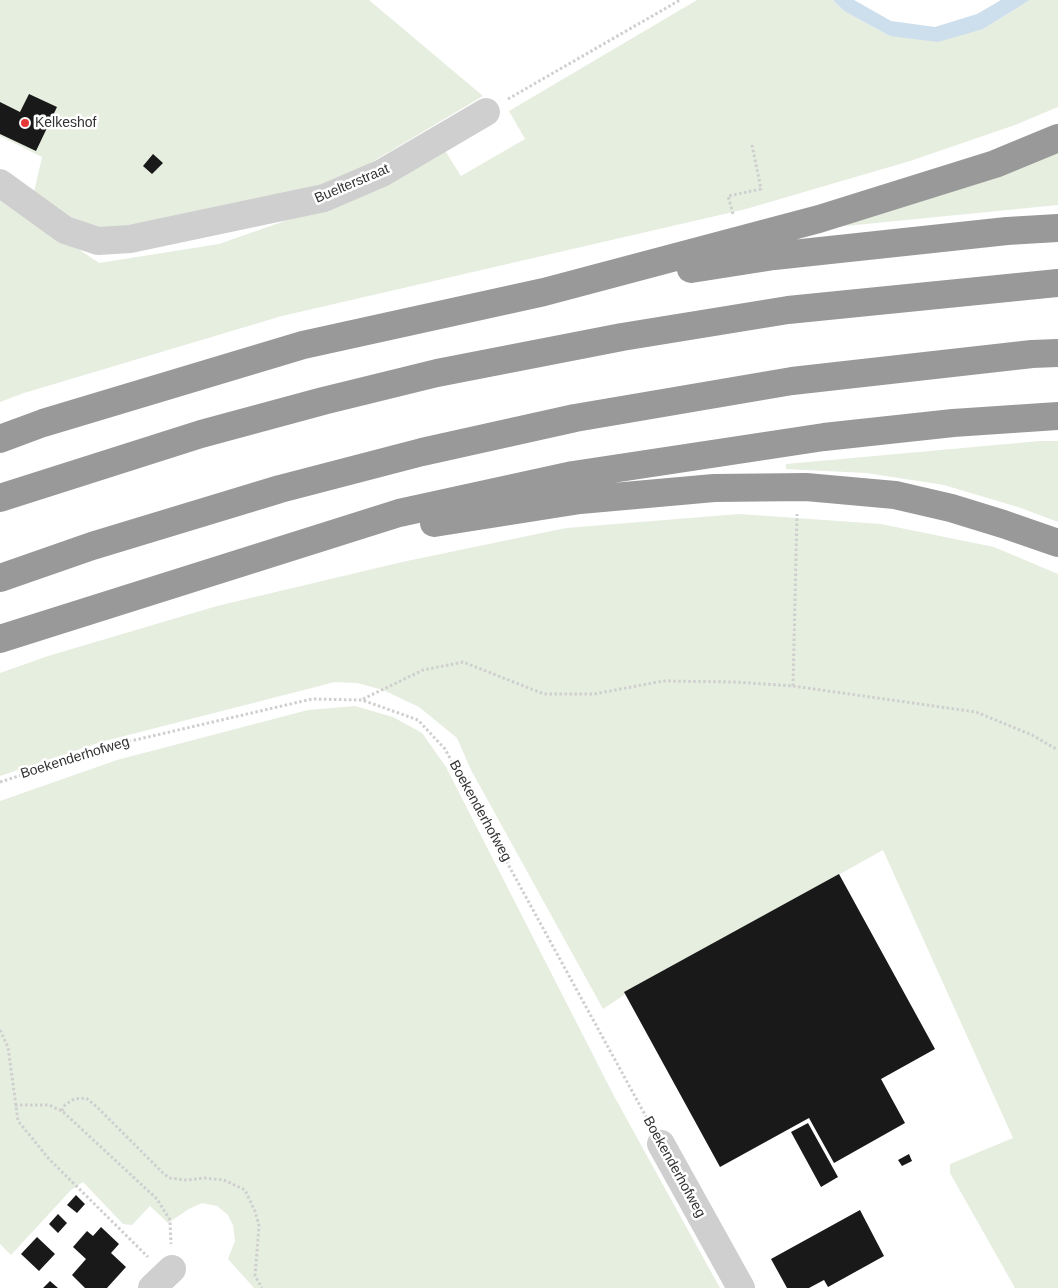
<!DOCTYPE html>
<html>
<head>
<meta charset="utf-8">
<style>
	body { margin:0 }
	canvas { display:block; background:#fff }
</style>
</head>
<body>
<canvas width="1058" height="1288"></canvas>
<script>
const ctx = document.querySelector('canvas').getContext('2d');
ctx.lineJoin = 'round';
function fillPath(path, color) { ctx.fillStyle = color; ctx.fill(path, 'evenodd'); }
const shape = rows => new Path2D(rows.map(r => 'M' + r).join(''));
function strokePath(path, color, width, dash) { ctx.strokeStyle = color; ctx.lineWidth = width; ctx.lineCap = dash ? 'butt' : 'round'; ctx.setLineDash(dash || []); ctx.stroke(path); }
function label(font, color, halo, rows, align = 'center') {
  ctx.font = font + ' Arial,sans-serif'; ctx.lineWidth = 5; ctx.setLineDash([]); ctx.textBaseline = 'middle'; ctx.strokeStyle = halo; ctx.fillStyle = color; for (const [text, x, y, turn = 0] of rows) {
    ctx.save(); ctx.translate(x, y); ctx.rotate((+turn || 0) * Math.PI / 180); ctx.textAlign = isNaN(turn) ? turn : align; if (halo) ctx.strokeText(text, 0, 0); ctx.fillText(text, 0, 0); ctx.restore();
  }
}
fillPath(shape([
	[0,0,369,0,483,96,362,168,277,202,97,231,60,215,34,192,42,157,0,136],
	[697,0,833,0,844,11,890,36,983,29,1030,0,1058,0,1058,107,1015,125,910,161,746,209,282,316,24,393,0,402,0,195,20,210,99,263,219,244,379,188,444,149,461,176,525,139,509,111],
	[1058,145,1058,205,795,231],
	[1040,441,1058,441,1058,522,1021,508,944,485,866,473,786,469,786,464],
	[739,514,881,524,994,547,1058,574,1058,1288,1015,1288,950,1173,950,1164,1013,1138,883,850,630,991,603,1009,471,770,457,738,419,707,383,690,357,683,335,682,101,742,0,776,0,673,48,656,217,606,402,562,566,528],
	[355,706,393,717,422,733,446,767,614,1096,720,1288,254,1288,228,1259,235,1241,233,1225,228,1215,217,1206,202,1203,189,1209,168,1223,150,1206,132,1225,123,1224,83,1182,71,1190,11,1255,0,1244,0,801,117,760,308,710]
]), '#e6eee0');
fillPath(shape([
	[833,0,854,0,891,21,935,27,977,14,1001,0,1030,0,983,29,938,42,890,36,844,11]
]), '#cddeed');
fillPath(shape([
	[29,94,57,107,36,151,0,134,0,102,20,112],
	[153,154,163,163,152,174,143,166],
	[839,874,935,1049,881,1079,905,1123,834,1163,809,1118,720,1167,624,992],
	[808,1123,838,1177,821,1187,791,1132],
	[909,1154,912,1161,902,1166,898,1160],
	[76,1195,85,1204,77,1213,67,1205],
	[860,1210,884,1256,828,1287,824,1280,809,1288,787,1288,771,1259],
	[58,1214,67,1223,58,1233,49,1224],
	[101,1227,119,1244,111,1253,126,1267,107,1288,85,1288,72,1275,86,1259,73,1247,87,1231,93,1236],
	[37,1237,55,1254,39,1271,21,1254],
	[50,1281,58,1288,43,1288]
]), '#191919');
strokePath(shape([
	[508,99,680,0],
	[733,214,728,196,761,189,752,145],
	[793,686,797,514],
	[363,699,423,670,463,662,544,694,594,694,663,681,736,682,793,686,976,712,1032,735,1058,750],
	[0,782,122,743,312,699,362,700,418,720,445,749,649,1122],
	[0,1030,8,1047,18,1121,49,1159,148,1257],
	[15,1105,49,1105,62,1111,74,1122,157,1199,170,1220,171,1244],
	[62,1111,65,1105,74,1099,86,1098,97,1107,164,1174,170,1178,186,1180,205,1178,224,1180,245,1190,255,1211,259,1226,255,1276,262,1288]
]), '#cfcfcf', 3, [2.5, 2.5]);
strokePath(shape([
	[0,183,65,230,98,241,130,239,324,198,382,173,486,112],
	[661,1144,741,1288],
	[152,1288,172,1269]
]), '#cfcfcf', 28);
strokePath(shape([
	[691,269,774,256,1007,231,1058,228],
	[0,439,43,423,303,345,544,292,819,219,995,164,1058,138],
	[0,498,201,434,323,401,437,373,622,337,788,310,1058,283],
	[434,523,580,500,714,488,806,487,895,495,951,508,1003,524,1058,543],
	[0,578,92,546,280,489,422,452,575,418,792,381,1032,354,1058,353],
	[0,639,399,513,573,475,824,437,953,423,1058,416]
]), '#999', 28);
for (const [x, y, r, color] of [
	[25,123,5,"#e53837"]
]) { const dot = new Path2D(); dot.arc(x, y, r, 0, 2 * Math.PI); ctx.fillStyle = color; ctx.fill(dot); strokePath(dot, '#fff', 2); }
label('14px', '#323232', '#fff', [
	["Kelkeshof",35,123]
], 'left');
label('14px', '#323232', '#fff', [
	["Buelterstraat",352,184,-23],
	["Boekenderhofweg",75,758,-17],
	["Boekenderhofweg",480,811,61],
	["Boekenderhofweg",674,1167,61]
]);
</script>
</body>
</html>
